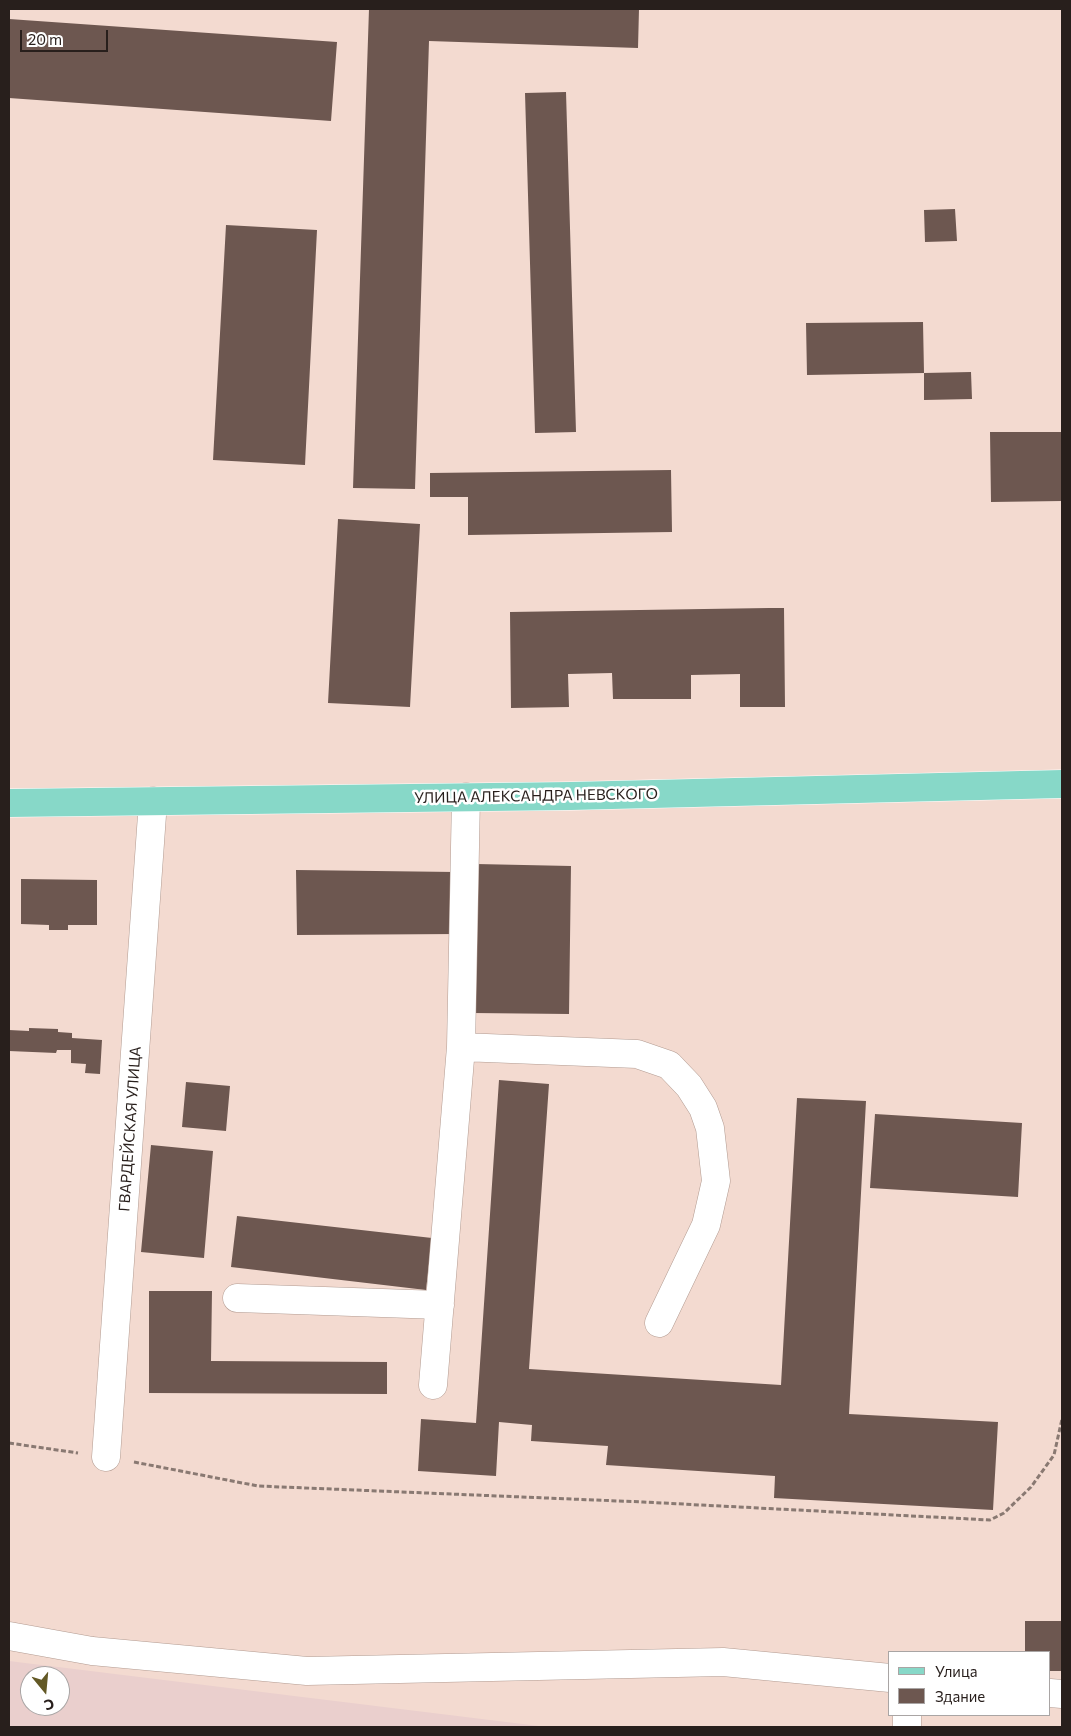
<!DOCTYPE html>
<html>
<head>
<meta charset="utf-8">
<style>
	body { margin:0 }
	#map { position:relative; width:1071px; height:1736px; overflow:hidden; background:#f3dad0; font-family:Commissioner,sans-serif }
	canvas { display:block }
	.frame { position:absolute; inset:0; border:10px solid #281f1c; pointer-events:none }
	.legend { position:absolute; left:888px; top:1651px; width:162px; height:65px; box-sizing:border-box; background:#fff; border:1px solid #a9a5a4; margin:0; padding:6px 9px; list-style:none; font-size:15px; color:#281f1c }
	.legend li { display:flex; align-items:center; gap:10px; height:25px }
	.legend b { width:25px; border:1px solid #a9a5a4 }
	.north { position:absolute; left:20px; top:1666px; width:50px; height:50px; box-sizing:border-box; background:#fff; border:1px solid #a9a5a4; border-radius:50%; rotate:163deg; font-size:14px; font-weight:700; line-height:20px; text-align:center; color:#281f1c }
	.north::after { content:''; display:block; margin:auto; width:18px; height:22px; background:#635926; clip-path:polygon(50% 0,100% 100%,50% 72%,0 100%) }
	.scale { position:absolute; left:20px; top:30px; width:88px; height:22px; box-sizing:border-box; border:2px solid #281f1c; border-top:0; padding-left:6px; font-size:15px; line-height:18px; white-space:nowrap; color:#281f1c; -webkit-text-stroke:4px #fff; paint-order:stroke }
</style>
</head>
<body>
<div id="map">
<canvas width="1071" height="1736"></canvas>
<div class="frame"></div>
<ul class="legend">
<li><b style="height:6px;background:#87d8c8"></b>Улица</li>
<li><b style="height:14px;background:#6d5750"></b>Здание</li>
</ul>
<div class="north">С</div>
<div class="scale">20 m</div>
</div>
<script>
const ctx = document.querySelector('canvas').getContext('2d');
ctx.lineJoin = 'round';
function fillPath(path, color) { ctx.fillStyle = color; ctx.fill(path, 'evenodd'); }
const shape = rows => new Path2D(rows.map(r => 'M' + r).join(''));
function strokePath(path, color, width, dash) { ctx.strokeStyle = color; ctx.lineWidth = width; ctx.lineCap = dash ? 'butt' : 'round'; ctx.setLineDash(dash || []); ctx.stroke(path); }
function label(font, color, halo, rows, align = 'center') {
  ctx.font = font + ' Commissioner,sans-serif'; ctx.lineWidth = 5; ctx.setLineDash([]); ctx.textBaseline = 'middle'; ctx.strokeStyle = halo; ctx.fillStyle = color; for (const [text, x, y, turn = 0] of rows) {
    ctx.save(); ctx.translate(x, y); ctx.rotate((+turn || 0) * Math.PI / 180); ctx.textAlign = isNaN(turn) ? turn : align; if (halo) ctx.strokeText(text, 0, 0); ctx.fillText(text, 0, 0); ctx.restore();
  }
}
fillPath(shape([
	[9,1661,547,1727,9,1727],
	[30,1676,60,1676,60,1706,30,1706]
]), '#eacfcd');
fillPath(shape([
	[369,9,639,9,638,48,429,41,415,489,353,488],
	[9,19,337,42,331,121,9,98],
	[566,92,576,432,535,433,525,93],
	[955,209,957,241,925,242,924,210],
	[226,225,317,230,305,465,213,460],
	[923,322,924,373,807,375,806,323],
	[971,372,972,399,924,400,924,373],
	[990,432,1062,432,1062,501,991,502],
	[671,470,672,532,468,535,468,497,430,497,430,473],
	[338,519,420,524,410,707,328,703],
	[769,608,784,608,785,707,740,707,740,674,691,675,691,699,613,699,612,673,568,674,569,707,511,708,510,612],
	[476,864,571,866,569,1014,473,1013],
	[296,870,455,872,457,934,297,935],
	[21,879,97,880,97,925,68,925,68,930,49,930,49,925,21,924],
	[29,1028,58,1029,58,1032,72,1033,72,1038,102,1040,100,1074,85,1073,86,1064,71,1063,71,1050,57,1050,56,1053,9,1051,9,1030,29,1031],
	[499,1080,549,1084,529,1369,781,1385,797,1098,866,1101,849,1414,998,1422,993,1510,774,1498,775,1476,606,1465,608,1446,531,1441,532,1425,499,1422,496,1476,418,1471,421,1419,476,1423],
	[186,1082,230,1086,226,1131,182,1127],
	[875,1114,1022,1123,1018,1197,870,1188],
	[151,1145,213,1151,204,1258,141,1252],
	[237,1216,432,1238,426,1290,231,1267],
	[149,1291,212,1291,211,1361,387,1362,387,1394,149,1393],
	[1025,1621,1062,1621,1062,1671,1050,1671,1050,1652,1025,1652]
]), '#6d5750');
const minor = shape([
	[461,1047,637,1054,669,1065,689,1086,703,1108,710,1128,716,1181,706,1225,659,1323],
	[237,1298,440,1305],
	[433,1385,461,1047,466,797],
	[106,1457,153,801],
	[9,1636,92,1651,307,1671,723,1662,890,1678],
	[1050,1693,1062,1694],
	[907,1727,907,1715]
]);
const major = shape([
	[9,803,571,796,1062,784]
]);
strokePath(minor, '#b29b91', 29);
strokePath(major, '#fff', 29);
strokePath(shape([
	[9,1443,78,1453],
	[134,1462,258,1486,643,1502,990,1520,1004,1513,1031,1487,1054,1455,1062,1419]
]), '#897972', 3, [5, 2.5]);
strokePath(minor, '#fff', 28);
strokePath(major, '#87d8c8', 28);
label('15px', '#281f1c', '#fff', [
	["УЛИЦА АЛЕКСАНДРА НЕВСКОГО",536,796,-1],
	["ГВАРДЕЙСКАЯ УЛИЦА",130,1129,-86]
]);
</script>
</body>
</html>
